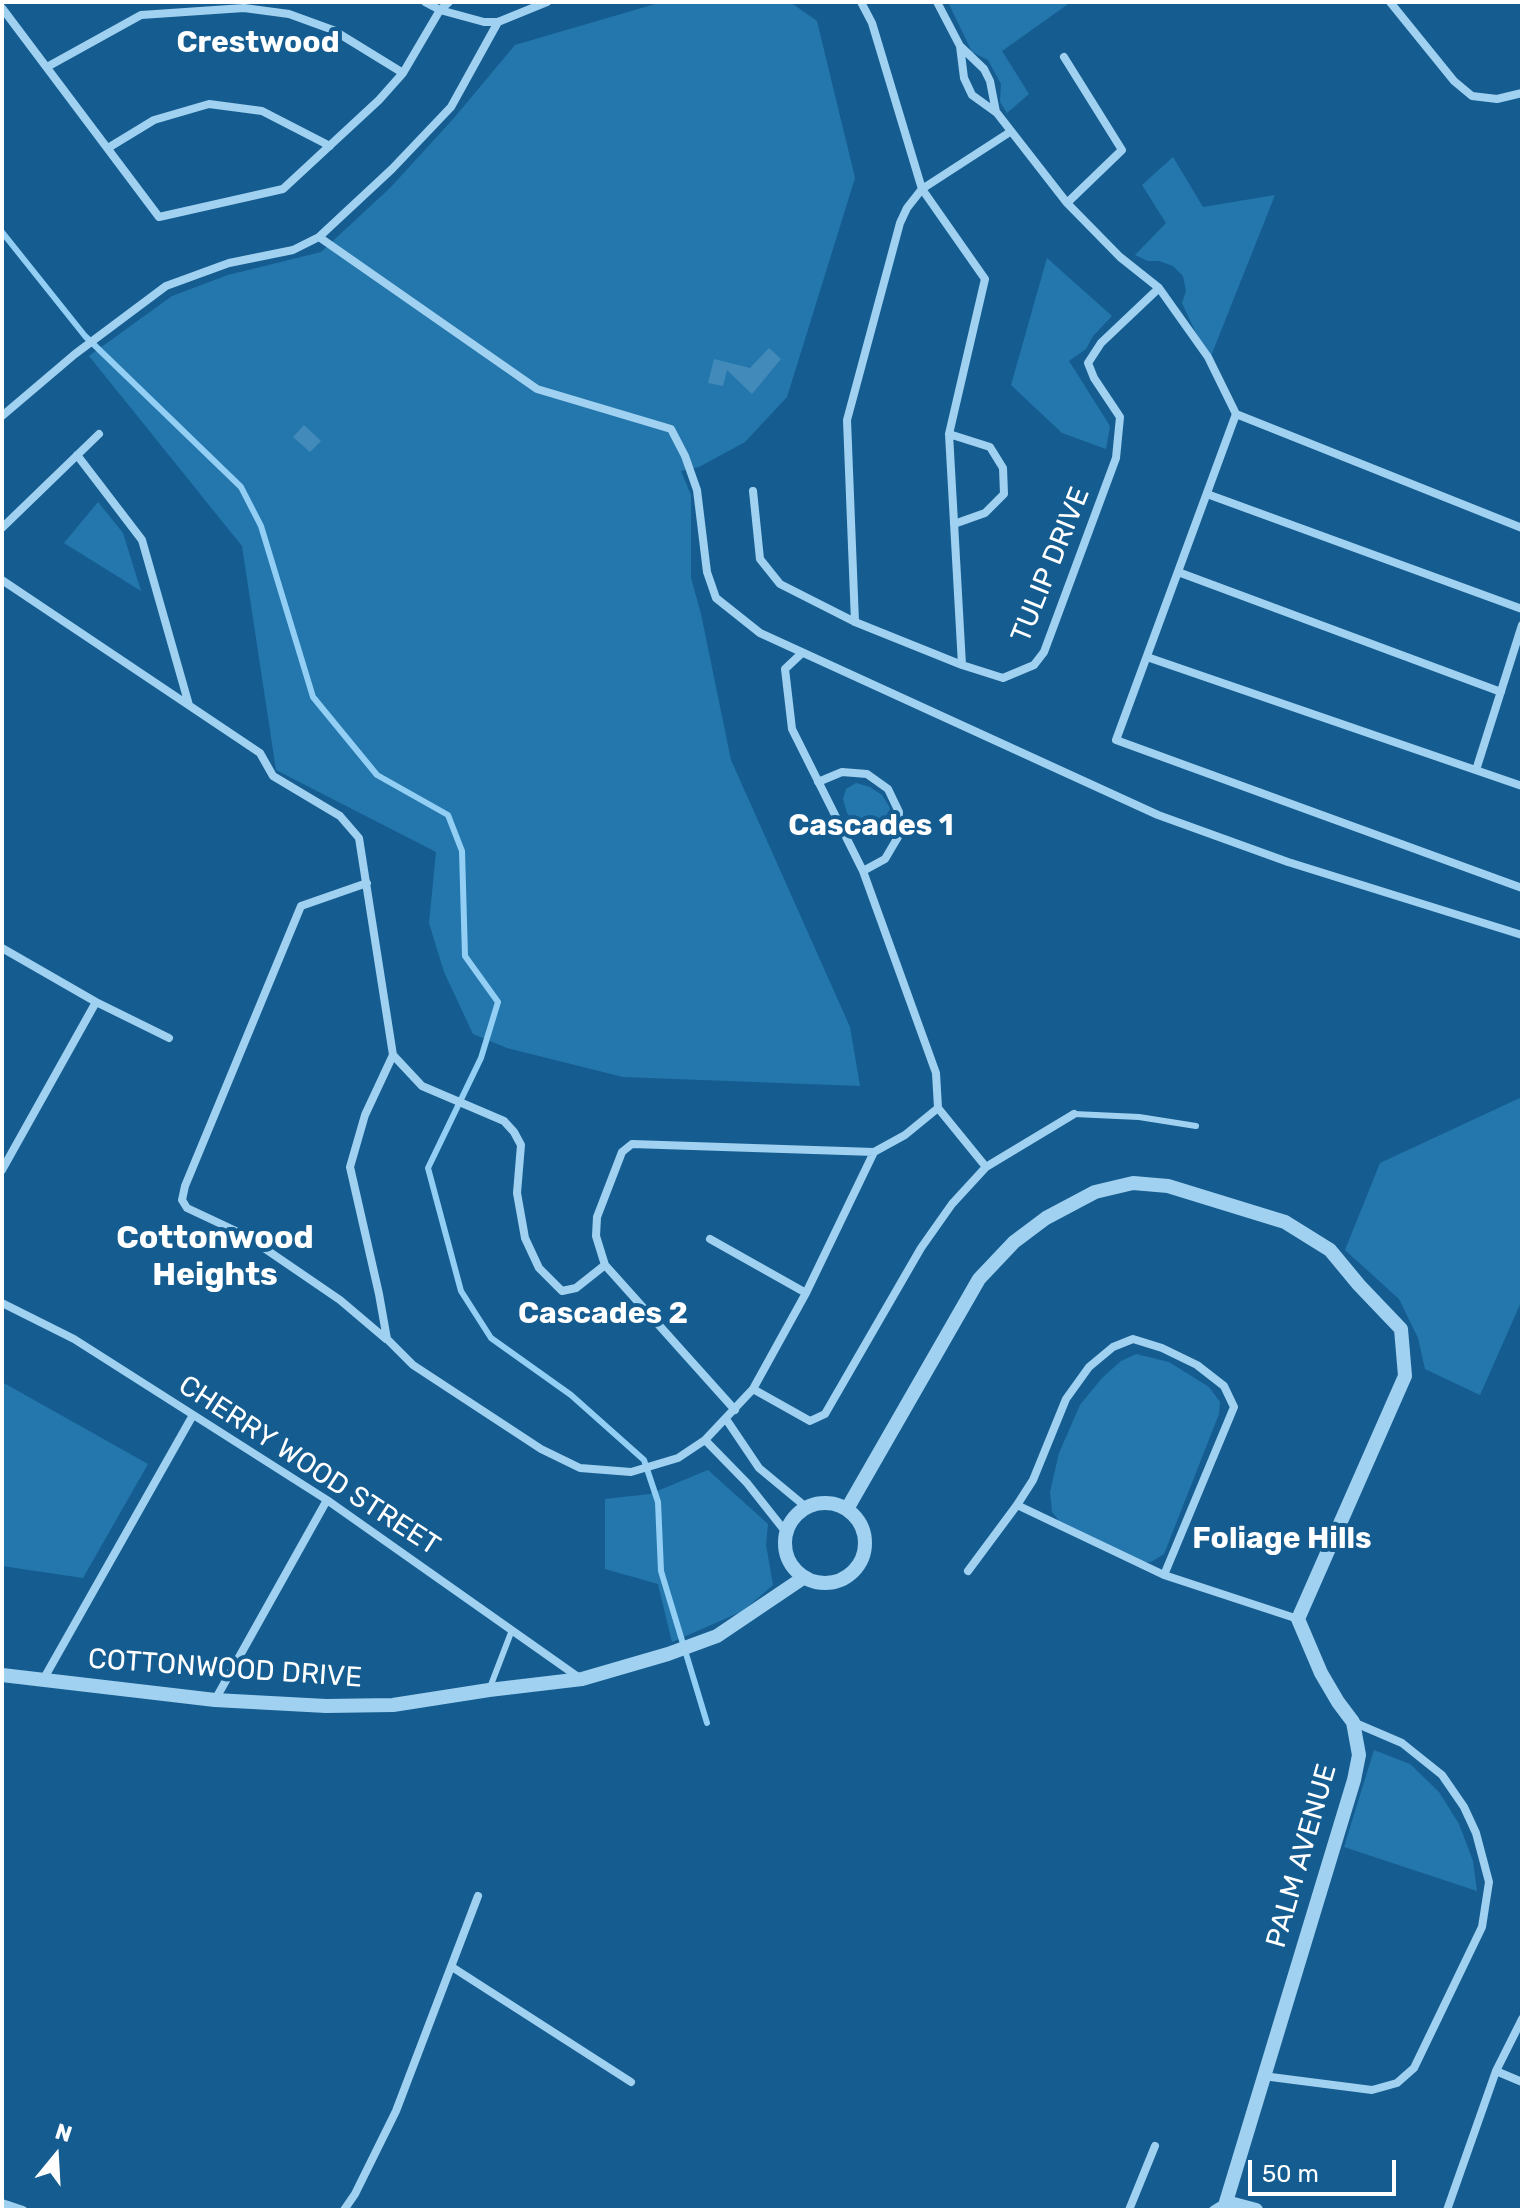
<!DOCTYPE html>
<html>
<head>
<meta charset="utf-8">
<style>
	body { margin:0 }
	#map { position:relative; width:1524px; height:2212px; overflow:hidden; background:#155d90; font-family:Rubik,sans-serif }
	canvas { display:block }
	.frame { position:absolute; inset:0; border:4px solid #fff; pointer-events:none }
	.north { position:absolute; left:16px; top:2116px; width:80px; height:80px; -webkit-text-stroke:6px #155d90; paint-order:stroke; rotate:18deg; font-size:22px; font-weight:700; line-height:32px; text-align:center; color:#fff }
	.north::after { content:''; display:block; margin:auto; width:28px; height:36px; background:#fff; clip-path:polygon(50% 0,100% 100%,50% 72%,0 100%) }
	.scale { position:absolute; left:1248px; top:2160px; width:148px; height:36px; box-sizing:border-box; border:4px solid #fff; border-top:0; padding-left:10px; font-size:24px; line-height:28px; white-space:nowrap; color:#fff; -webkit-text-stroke:6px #155d90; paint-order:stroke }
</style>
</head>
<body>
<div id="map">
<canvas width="1524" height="2212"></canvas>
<div class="frame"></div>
<div class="north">N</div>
<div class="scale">50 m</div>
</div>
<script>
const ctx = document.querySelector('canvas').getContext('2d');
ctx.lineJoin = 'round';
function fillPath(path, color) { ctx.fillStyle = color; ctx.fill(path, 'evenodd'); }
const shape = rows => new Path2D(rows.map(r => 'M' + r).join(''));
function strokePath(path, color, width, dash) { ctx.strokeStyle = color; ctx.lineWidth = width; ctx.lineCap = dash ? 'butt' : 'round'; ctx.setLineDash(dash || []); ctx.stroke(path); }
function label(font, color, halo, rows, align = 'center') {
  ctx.font = font + ' Rubik,sans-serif'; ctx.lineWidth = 8; ctx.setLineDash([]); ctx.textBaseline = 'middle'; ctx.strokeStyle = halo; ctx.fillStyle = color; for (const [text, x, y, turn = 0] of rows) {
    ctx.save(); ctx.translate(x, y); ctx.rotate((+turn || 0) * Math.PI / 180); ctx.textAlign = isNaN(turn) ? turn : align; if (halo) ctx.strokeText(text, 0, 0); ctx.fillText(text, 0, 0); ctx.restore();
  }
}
fillPath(shape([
	[662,2,790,2,817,21,855,178,787,397,745,442,699,467,681,471,691,495,691,578,701,614,731,760,850,1027,860,1086,623,1077,507,1048,473,1034,444,972,429,923,436,852,276,770,242,546,89,356,172,296,228,275,321,252,391,187,454,118,515,45],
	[948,2,1071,2,1002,51,1029,94,1007,113,1000,102,1001,84,988,60,972,52],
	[1173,157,1203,207,1275,195,1209,361,1182,303,1186,291,1183,276,1173,266,1159,261,1148,261,1135,255,1166,223,1142,185],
	[1047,258,1112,316,1093,336,1086,349,1069,361,1110,426,1106,449,1062,433,1011,385],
	[98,502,123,533,141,591,64,543],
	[856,783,870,787,882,795,890,808,886,828,878,838,861,834,847,813,843,799,846,789],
	[1522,1097,1522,1300,1480,1395,1425,1369,1418,1338,1399,1299,1345,1250,1380,1163],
	[1136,1354,1169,1362,1209,1387,1220,1402,1219,1414,1164,1554,1151,1562,1139,1563,1061,1523,1052,1512,1050,1492,1059,1453,1080,1405,1102,1378,1121,1361],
	[2,1382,148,1464,83,1578,2,1566],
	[708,1470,768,1524,766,1545,773,1585,743,1611,672,1642,658,1584,605,1569,605,1499,650,1494],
	[1374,1750,1410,1764,1439,1792,1459,1824,1473,1861,1477,1891,1344,1847]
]), '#2477ad');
strokePath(shape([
	[2,232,85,336,241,487,261,526,313,697,377,775,448,815,462,851,465,956,498,1002,481,1058,428,1168,461,1291,491,1338,571,1395,644,1460,658,1502,661,1571,707,1723]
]), '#93cff4', 6);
fillPath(shape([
	[769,348,781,359,752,394,727,370,723,386,708,383,714,359,750,368],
	[304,425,321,441,310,452,293,437]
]), '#428aba');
strokePath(shape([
	[1074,1114,1139,1117,1196,1126],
	[489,1690,512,1630]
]), '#a1d1f1', 6);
strokePath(shape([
	[425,2,440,10,484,22,498,22,547,2],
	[861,2,872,23,922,189,985,279,949,434,962,665],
	[937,2,960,46,984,69,990,81,996,112],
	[1390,2,1454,81,1472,96,1497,99,1522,93],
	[2,8,159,217,283,189,379,100,403,73,440,10,449,2],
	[960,46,964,78,972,95,997,113,1067,203,1120,257,1159,288,1208,357,1236,414],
	[1064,57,1122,150,1067,203],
	[47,67,141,15,244,8,289,14,333,30,403,73],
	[108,148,154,120,209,104,262,111,330,146],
	[319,237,537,389,671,429,685,456,697,490,707,572,716,598,760,633,1158,815,1288,862,1522,935],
	[1236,414,1116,740,1522,888],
	[1236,414,1522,528],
	[2,416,75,354,166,286,229,263,293,250,319,237,392,169,451,107,498,22],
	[949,434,990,447,1003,468,1004,494,985,513,954,524],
	[77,455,142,540,189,705],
	[753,491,760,559,780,584,855,622,962,665,1003,678,1034,665,1044,652,1116,458,1120,417,1094,378,1088,363,1101,343,1159,288],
	[1207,494,1522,609],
	[2,528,99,434],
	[1178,572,1501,692],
	[2,580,260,753,273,776,340,816,359,838,393,1055,365,1115,350,1167,379,1294,387,1339,413,1365,541,1449,580,1468,631,1472,678,1458,705,1440,753,1389,806,1293,874,1152,905,1135,938,1108],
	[855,622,847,420,900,223,907,208,922,189,1010,132],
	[802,653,785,669,792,729,863,871,936,1073,938,1108,986,1167],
	[1147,657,1522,786],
	[1476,770,1522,625],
	[818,782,842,772,867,774,888,789,899,812,898,837,885,859,863,871],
	[367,883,301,906,185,1186,182,1200,187,1208,236,1231,261,1246,340,1300,386,1339],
	[2,948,96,1002,169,1038],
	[393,1055,422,1086,504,1121,514,1132,521,1145,517,1193,525,1238,539,1268,562,1291,576,1288,605,1265],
	[2,1170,96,1002],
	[710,1239,806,1293],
	[2,1303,74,1339,327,1500,581,1679],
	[753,1389,810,1421,825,1414,921,1248,952,1204,986,1167,1074,1114],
	[735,1410,605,1265,596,1236,597,1217,622,1152,632,1144,874,1152],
	[726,1419,759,1468,806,1507],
	[705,1440,747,1483,785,1531],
	[1017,1505,1164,1575,1298,1619],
	[968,1571,1017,1505,1033,1480,1066,1399,1089,1367,1113,1347,1133,1339,1162,1348,1197,1365,1224,1386,1234,1407,1164,1575],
	[43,1680,193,1415],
	[215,1700,327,1500],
	[452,1967,631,2082],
	[1496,2071,1522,2082],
	[1263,2076,1372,2090,1397,2083,1414,2068,1482,1927,1489,1882,1476,1833,1464,1807,1442,1775,1402,1743,1353,1722],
	[2,2203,23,2210],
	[344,2210,355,2194,396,2111,478,1896],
	[1129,2210,1155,2146],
	[1213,2210,1226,2202],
	[1447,2210,1496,2071,1522,2019]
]), '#a1d1f1', 8);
strokePath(shape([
	'785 1543a40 40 0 1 1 80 0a40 40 0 1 1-80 0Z',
	[847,1509,979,1279,1014,1242,1046,1218,1095,1192,1133,1183,1168,1186,1285,1222,1330,1250,1359,1285,1401,1329,1405,1376,1298,1619,1321,1673,1338,1702,1353,1722,1359,1755,1354,1780,1226,2202,1256,2210],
	[2,1675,215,1700,326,1706,393,1705,489,1690,582,1679,668,1654,717,1636,803,1578]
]), '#a1d1f1', 14);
label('28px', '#fff', '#155d90', [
	["TULIP DRIVE",1051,565,-68],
	["CHERRY WOOD STREET",309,1466,33],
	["COTTONWOOD DRIVE",225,1669,4],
	["PALM AVENUE",1302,1856,-74]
]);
label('bold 30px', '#fff', '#155d90', [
	["Crestwood",258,43],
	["Cascades 1",871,826],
	["Cascades 2",603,1314],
	["Foliage Hills",1282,1539]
]);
label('bold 32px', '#fff', '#155d90', [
	["Cottonwood",215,1239],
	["Heights",215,1276]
]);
</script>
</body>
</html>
